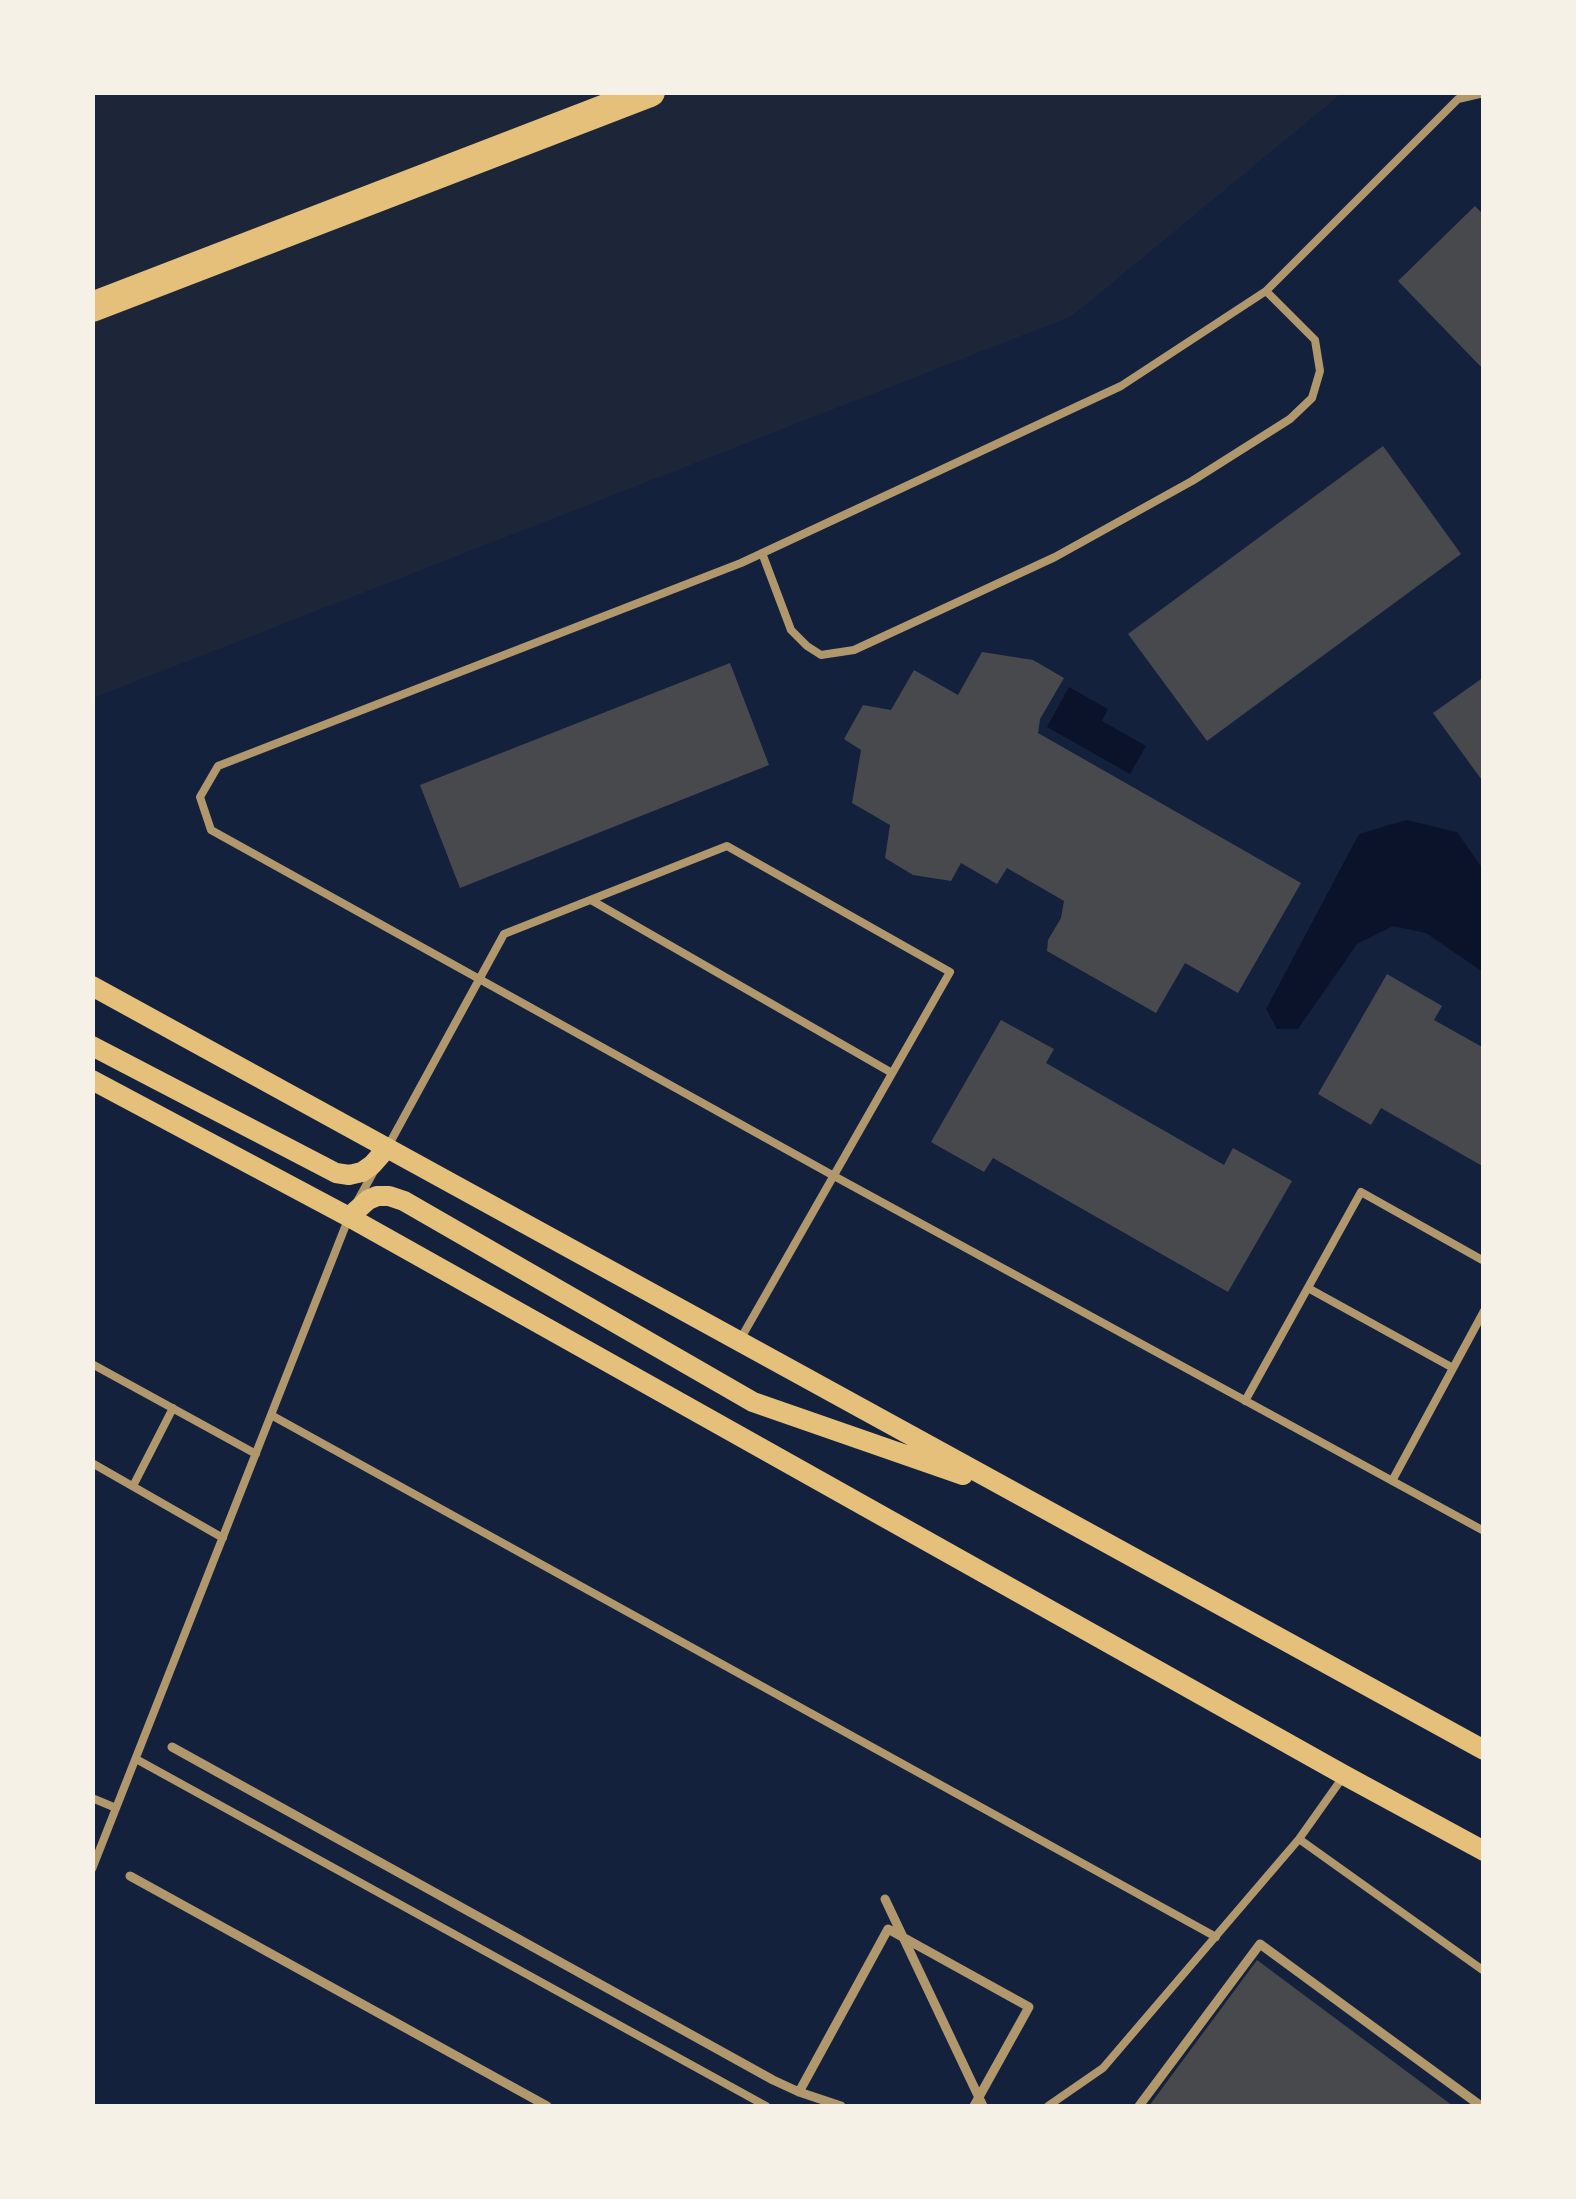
<!DOCTYPE html>
<html>
<head>
<meta charset="utf-8">
<style>
	body { margin:0 }
	#map { position:relative; width:1576px; height:2199px; overflow:hidden; background:#14213d; font-family:Mulish,sans-serif }
	canvas { display:block }
	.frame { position:absolute; inset:0; border:95px solid #f6f1e7; pointer-events:none }
</style>
</head>
<body>
<div id="map">
<canvas width="1576" height="2199"></canvas>
<div class="frame"></div>
</div>
<script>
const ctx = document.querySelector('canvas').getContext('2d');
ctx.lineJoin = 'round';
function fillPath(path, color) { ctx.fillStyle = color; ctx.fill(path, 'evenodd'); }
const shape = rows => new Path2D(rows.map(r => 'M' + r).join(''));
function strokePath(path, color, width, dash) { ctx.strokeStyle = color; ctx.lineWidth = width; ctx.lineCap = dash ? 'butt' : 'round'; ctx.setLineDash(dash || []); ctx.stroke(path); }
fillPath(shape([
	[93,93,1342,93,1072,316,93,698]
]), '#1d2539');
fillPath(shape([
	[1069,687,1108,709,1102,721,1146,746,1130,774,1047,727],
	[1406,820,1457,832,1483,869,1483,972,1426,933,1393,926,1357,944,1298,1029,1277,1029,1266,1009,1359,834]
]), '#0b132b');
fillPath(shape([
	[1475,206,1484,215,1484,370,1398,281],
	[1383,446,1461,554,1207,741,1128,634],
	[982,652,1033,660,1064,678,1040,719,1038,733,1301,883,1238,993,1185,963,1156,1013,1047,951,1048,940,1061,918,1064,901,1007,868,997,884,961,863,951,881,913,875,885,858,890,825,852,803,861,750,844,739,863,705,891,710,914,670,958,695],
	[730,663,769,765,460,888,420,785],
	[1484,677,1484,783,1433,713],
	[1387,974,1442,1006,1434,1020,1484,1048,1484,1167,1381,1108,1371,1125,1318,1094],
	[1001,1020,1054,1049,1046,1063,1224,1165,1233,1148,1292,1181,1228,1292,993,1158,984,1172,931,1142],
	[1257,1960,1453,2106,1149,2106]
]), '#48494c');
strokePath(shape([
	[1484,93,1458,99,1266,291,1121,386,741,563,218,766,200,797,211,830,834,1176,1484,1531],
	[762,553,791,630,807,646,821,655,854,650,1055,557,1192,481,1290,419,1312,398,1320,371,1315,340,1266,291],
	[591,900,892,1073],
	[387,1148,504,934,727,846,950,972,741,1338],
	[358,1200,373,1173],
	[1308,1288,1453,1368],
	[92,1364,256,1454],
	[1245,1401,1361,1192,1484,1261],
	[271,1415,1216,1937],
	[92,1463,223,1538],
	[1392,1481,1484,1311],
	[133,1486,173,1408],
	[136,1759,766,2106],
	[92,1798,116,1808],
	[1299,1839,1484,1971],
	[92,1869,349,1217],
	[1048,2106,1103,2068,1299,1839,1343,1777]
]), '#b1986c', 8);
strokePath(shape([
	[172,1747,773,2080,799,2092,841,2106],
	[130,1876,547,2106],
	[885,1899,983,2106],
	[799,2092,888,1929,1029,2007,974,2106],
	[1139,2106,1260,1944,1481,2106]
]), '#b1986c', 9);
strokePath(shape([
	[92,986,1484,1750],
	[92,1046,336,1173,349,1175,362,1172,372,1165,387,1148],
	[92,1080,349,1217,1344,1775,1484,1851],
	[349,1217,368,1200,377,1196,389,1196,404,1201,753,1402,963,1475]
]), '#e5c07b', 20);
strokePath(shape([
	[92,307,650,92]
]), '#e5c07b', 30);
</script>
</body>
</html>
